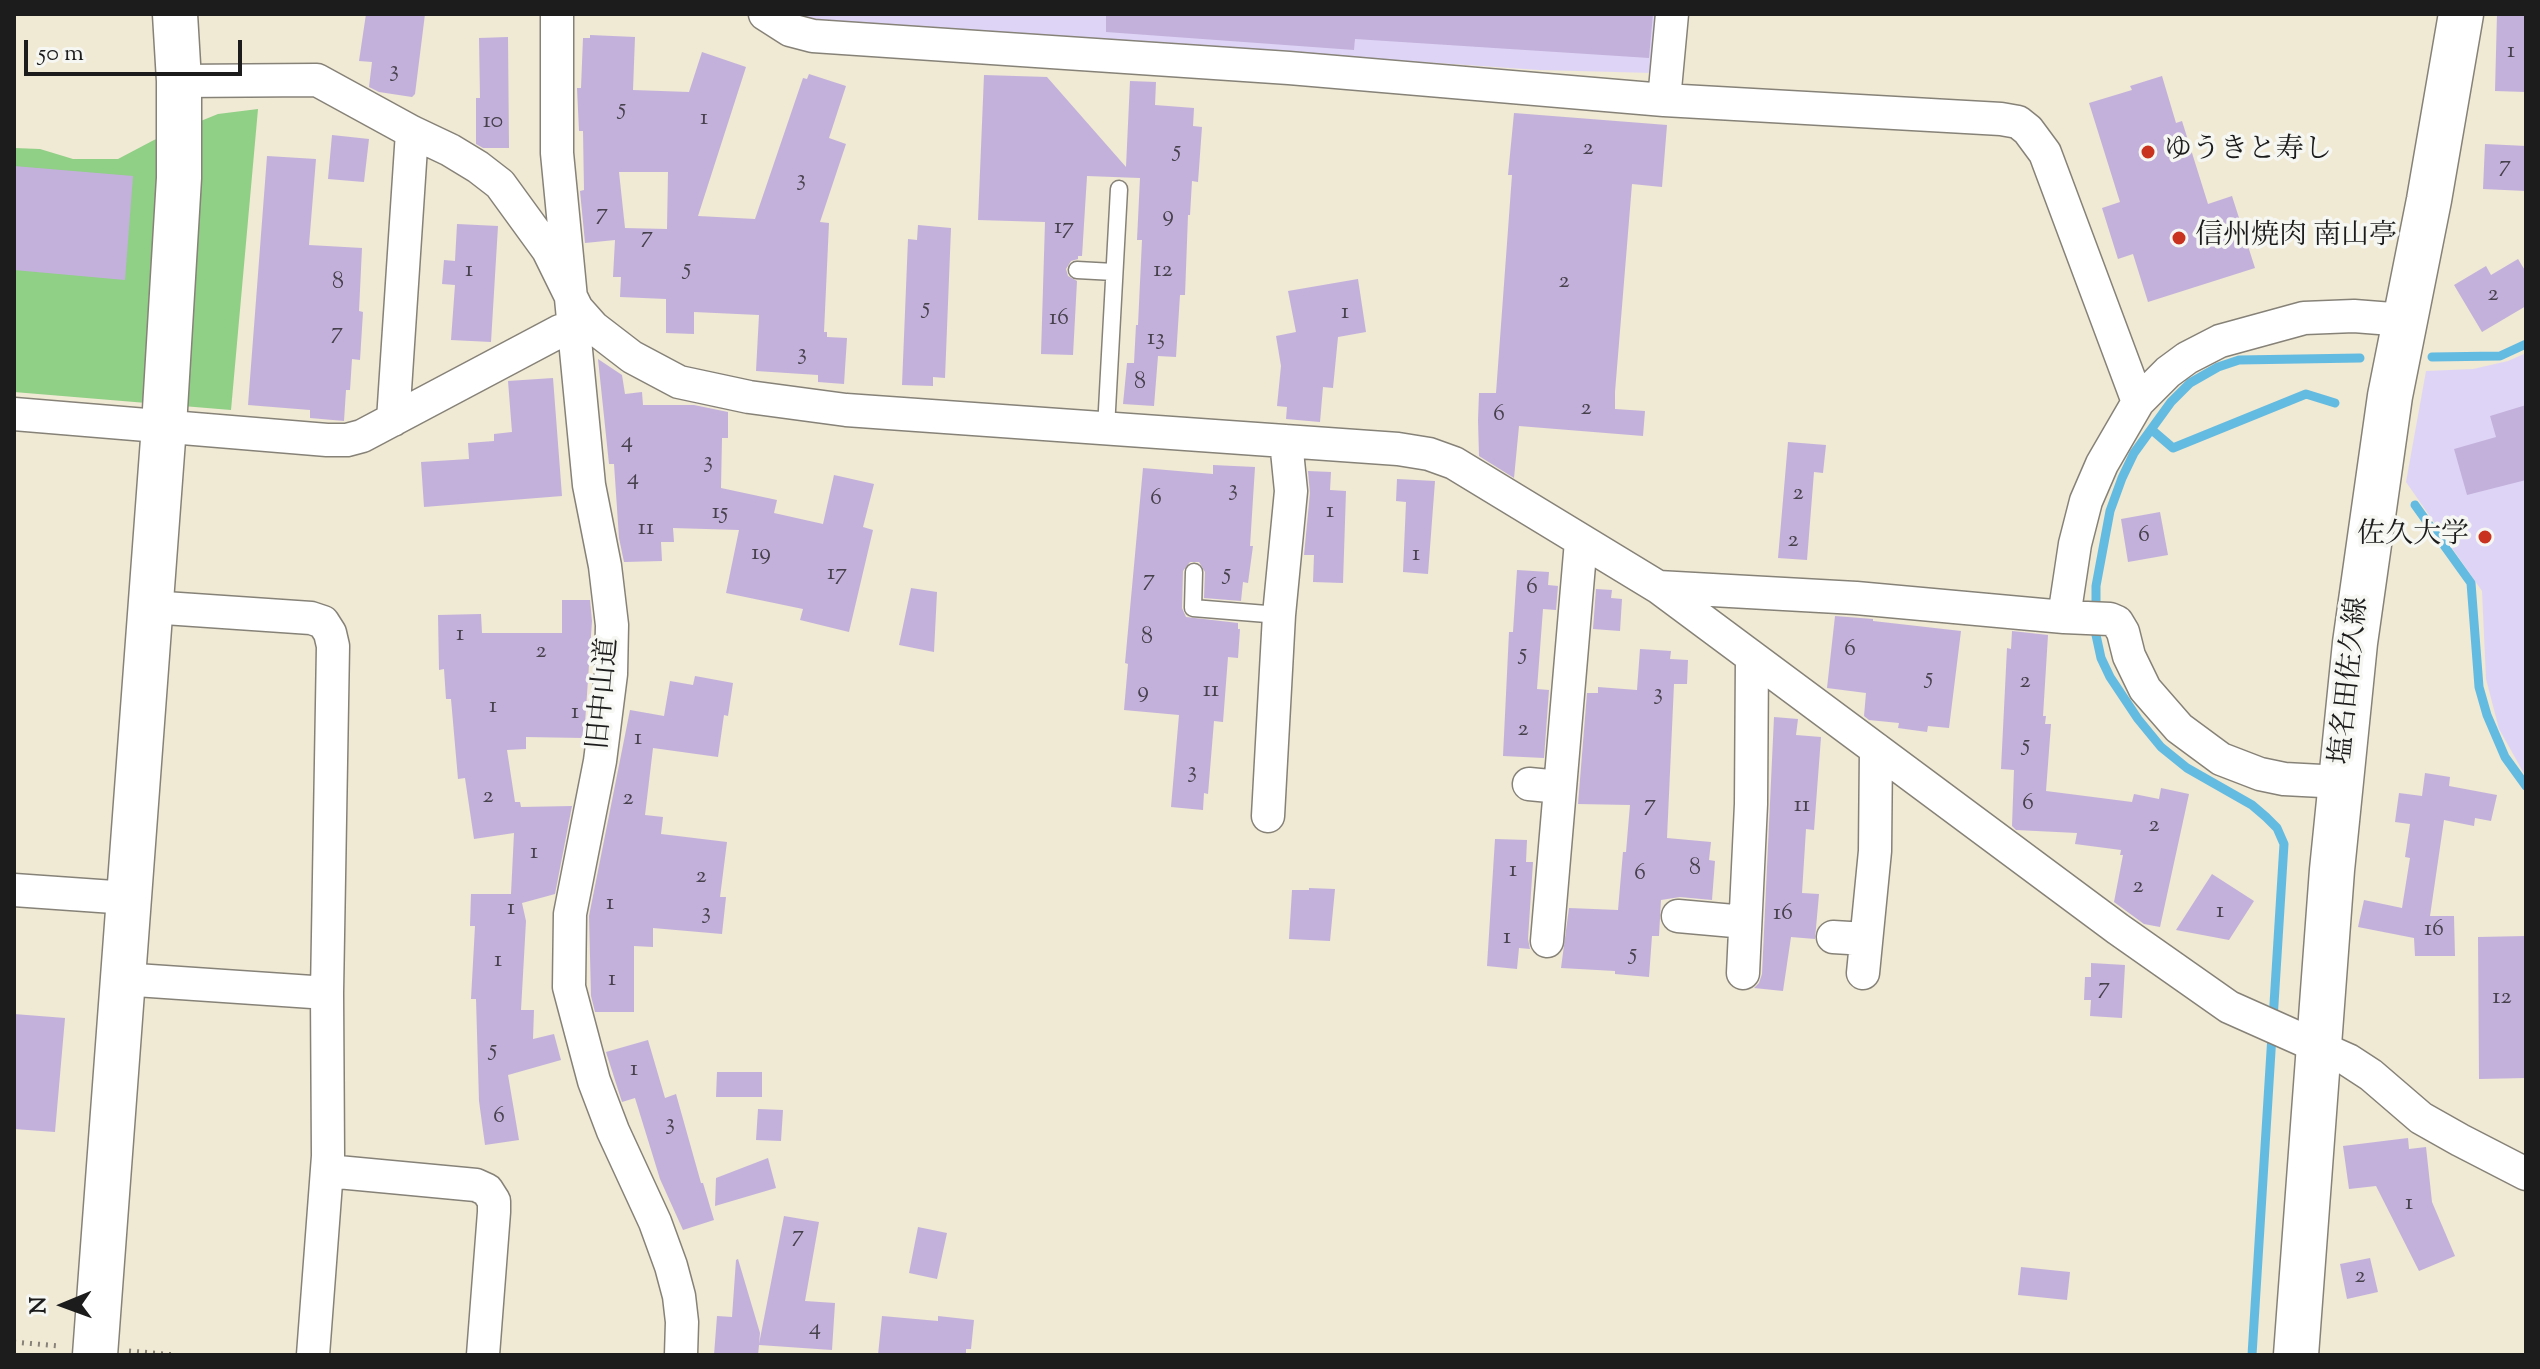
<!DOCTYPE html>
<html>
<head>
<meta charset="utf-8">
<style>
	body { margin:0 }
	#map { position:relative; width:2540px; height:1369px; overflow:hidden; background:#f0e9d4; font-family:"Sorts Mill Goudy",serif }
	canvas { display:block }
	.frame { position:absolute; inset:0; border:16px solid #1c1c1c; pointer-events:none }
	.north { position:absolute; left:24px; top:1265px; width:80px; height:80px; -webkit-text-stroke:6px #f6f6f2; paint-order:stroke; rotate:269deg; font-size:22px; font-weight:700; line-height:32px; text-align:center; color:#1c1c1c }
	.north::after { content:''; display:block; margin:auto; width:28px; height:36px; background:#1c1c1c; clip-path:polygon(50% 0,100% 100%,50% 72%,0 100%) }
	.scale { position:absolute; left:24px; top:40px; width:218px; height:36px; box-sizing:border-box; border:4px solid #1c1c1c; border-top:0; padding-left:10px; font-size:24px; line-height:28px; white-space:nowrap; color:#1c1c1c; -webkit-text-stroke:6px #f6f6f2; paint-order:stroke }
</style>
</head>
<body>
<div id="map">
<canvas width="2540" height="1369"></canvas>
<div class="frame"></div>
<div class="north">N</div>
<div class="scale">50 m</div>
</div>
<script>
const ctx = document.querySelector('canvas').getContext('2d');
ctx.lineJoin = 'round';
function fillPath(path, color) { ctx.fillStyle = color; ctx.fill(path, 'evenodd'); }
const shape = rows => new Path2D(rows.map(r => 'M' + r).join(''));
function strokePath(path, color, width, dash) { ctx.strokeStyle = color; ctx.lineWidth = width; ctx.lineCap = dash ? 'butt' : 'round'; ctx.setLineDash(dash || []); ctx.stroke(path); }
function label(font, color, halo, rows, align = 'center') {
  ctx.font = font + ' "Sorts Mill Goudy","Noto Serif JP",serif'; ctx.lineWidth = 7; ctx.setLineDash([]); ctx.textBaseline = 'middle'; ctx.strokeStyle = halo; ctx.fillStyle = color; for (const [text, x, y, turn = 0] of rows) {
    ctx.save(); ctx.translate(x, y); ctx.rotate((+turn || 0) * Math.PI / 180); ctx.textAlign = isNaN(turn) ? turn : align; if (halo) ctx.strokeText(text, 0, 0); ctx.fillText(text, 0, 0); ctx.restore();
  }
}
fillPath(shape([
	[798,14,1658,14,1653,73,1539,70,807,20],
	[2526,353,2526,777,2499,729,2486,679,2482,591,2406,482,2426,371,2473,369,2508,361]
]), '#ded5f6');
fillPath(shape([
	[258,109,231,410,14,392,14,148,40,149,73,159,118,159,154,140,218,114]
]), '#90cf86');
strokePath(shape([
	[2432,357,2500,356,2526,344],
	[2152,430,2173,448,2306,394,2335,403],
	[2415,505,2471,583,2479,687,2487,715,2505,757,2526,786],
	[2273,1020,2284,844,2277,828,2266,817,2252,805,2187,768,2161,747,2138,719,2110,677,2101,658,2096,635,2096,586,2110,511,2122,478,2134,453,2171,402,2190,383,2218,367,2239,360,2360,358],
	[2252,1355,2272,1035]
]), '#64bbe1', 9);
fillPath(shape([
	[366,14,425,14,415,94,412,97,379,92,369,87,372,62,359,61],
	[1106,14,1653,14,1649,58,1355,39,1354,50,1106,32],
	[2497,14,2526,14,2526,92,2495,91],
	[590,35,635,37,633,90,689,92,702,52,746,67,698,216,755,219,803,78,807,79,809,74,846,86,829,138,846,144,820,222,829,223,824,332,827,332,827,337,847,338,844,384,818,382,818,375,756,371,759,315,694,312,694,334,666,333,666,299,620,297,621,277,613,277,615,240,585,243,580,191,584,190,583,131,579,131,577,88,581,88,583,38,590,38],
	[619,172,668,172,667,229,625,228],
	[508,37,509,148,483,148,476,144,476,98,480,98,479,38],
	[984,75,1047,77,1126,167,1130,81,1156,82,1155,105,1194,108,1193,126,1202,127,1198,182,1192,181,1190,215,1188,215,1185,295,1180,295,1176,357,1158,356,1154,406,1123,404,1127,363,1134,363,1136,325,1138,325,1142,240,1137,240,1140,178,1087,176,1082,256,1078,256,1078,259,1071,261,1066,269,1068,276,1077,281,1073,355,1041,354,1045,222,978,220],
	[2162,76,2176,123,2182,121,2208,204,2232,196,2255,268,2148,302,2133,254,2118,259,2102,208,2120,202,2089,103,2132,90,2130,86],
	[1514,113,1667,125,1662,187,1632,184,1615,392,1615,409,1645,411,1643,436,1519,426,1514,478,1479,456,1478,420,1479,393,1496,393,1512,175,1508,175],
	[332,135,369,139,364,182,328,179],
	[2485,144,2526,146,2526,191,2483,189],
	[267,156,316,159,309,245,362,248,359,311,363,312,360,360,352,359,350,390,346,390,344,421,310,418,310,410,248,405],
	[14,166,133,176,125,280,14,270],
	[457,224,498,226,491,342,451,340,455,285,442,284,444,260,455,261],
	[918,225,951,228,945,378,933,377,933,386,902,385,908,239,917,240],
	[2518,259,2526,272,2526,306,2482,332,2454,285,2486,266,2491,275],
	[1358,279,1366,332,1338,337,1333,388,1323,387,1320,422,1286,419,1287,407,1277,406,1281,366,1276,336,1296,332,1288,291],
	[598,359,622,375,625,394,642,392,643,405,694,405,728,412,728,438,722,438,721,488,777,500,774,513,823,524,834,475,874,484,863,527,873,530,849,632,800,620,803,609,726,593,739,530,673,528,674,542,661,542,662,561,624,562,619,538,614,464,609,464],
	[553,378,562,496,424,507,421,462,469,459,468,443,494,441,494,434,512,432,508,381],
	[2526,405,2526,480,2467,495,2454,449,2496,437,2490,416],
	[1788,442,1826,445,1823,473,1814,472,1807,560,1778,558],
	[1213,465,1255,467,1250,546,1253,546,1248,583,1243,582,1241,601,1204,598,1205,572,1199,562,1190,562,1183,571,1182,608,1186,617,1238,623,1238,629,1240,629,1238,658,1228,657,1223,722,1214,721,1208,794,1204,793,1203,810,1171,807,1179,715,1124,710,1128,664,1125,663,1143,468,1213,474],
	[1308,471,1331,472,1330,490,1346,491,1343,583,1313,582,1314,555,1304,555,1310,493],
	[1397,479,1435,481,1428,574,1403,572,1406,502,1396,501],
	[2160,512,2168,555,2128,562,2121,519],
	[1517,570,1549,572,1548,585,1558,586,1556,610,1543,609,1537,689,1549,690,1544,758,1503,756,1509,632,1513,632],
	[911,588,937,592,934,652,899,645],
	[1596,589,1612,590,1611,598,1622,599,1620,631,1593,629],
	[562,600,590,600,592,621,584,738,526,737,526,749,507,750,515,802,520,802,521,807,572,806,555,894,522,903,526,921,521,1010,534,1010,533,1039,554,1034,561,1060,508,1075,519,1140,485,1145,479,1101,476,999,471,999,475,926,470,926,471,894,511,894,514,833,474,839,465,778,458,779,451,699,446,699,444,669,439,670,438,615,481,614,482,633,562,633],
	[1835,616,1873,619,1873,621,1961,631,1949,728,1928,726,1927,732,1898,728,1899,723,1869,720,1864,716,1866,693,1827,688],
	[2012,631,2048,635,2043,716,2046,716,2045,724,2051,724,2046,791,2132,802,2134,794,2159,799,2161,788,2189,794,2160,927,2144,924,2114,902,2123,855,2120,855,2121,850,2075,844,2077,833,2016,830,2012,826,2014,770,2001,769,2007,648,2011,649],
	[1640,649,1671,651,1670,659,1688,660,1687,684,1674,684,1667,838,1711,842,1709,860,1715,861,1712,900,1680,897,1661,900,1659,936,1652,936,1649,977,1615,974,1615,971,1561,968,1569,908,1618,910,1623,852,1626,852,1630,805,1578,804,1587,693,1598,693,1598,687,1637,690],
	[695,676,733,683,728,716,724,715,718,757,653,748,645,815,663,817,661,834,727,842,720,897,726,897,722,934,653,928,653,947,634,946,634,1012,595,1012,591,996,589,916,630,710,664,716,670,681,693,685],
	[1774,717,1798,719,1796,735,1821,737,1814,830,1806,829,1802,893,1819,894,1815,939,1791,937,1783,991,1754,988,1759,983,1762,974],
	[2425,773,2450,777,2449,786,2497,795,2491,821,2475,818,2474,826,2444,820,2430,916,2454,916,2455,956,2415,956,2414,938,2358,927,2364,900,2402,908,2410,858,2405,857,2410,824,2395,822,2399,793,2422,796],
	[1495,839,1527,840,1526,862,1533,862,1528,939,1530,949,1519,948,1517,969,1487,966],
	[2212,874,2254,901,2229,940,2176,930],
	[1309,888,1335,889,1330,941,1289,939,1292,890,1309,890],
	[2526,936,2526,1078,2479,1079,2478,937],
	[2091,963,2125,965,2122,1018,2090,1016,2091,1000,2084,1000,2085,977,2091,977],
	[14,1014,65,1018,55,1132,14,1129],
	[648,1040,665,1098,676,1094,701,1183,703,1183,714,1220,683,1230,660,1179,635,1098,622,1102,606,1052],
	[717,1072,762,1072,762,1097,716,1097],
	[758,1109,783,1110,781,1141,756,1140],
	[2408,1138,2409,1149,2426,1147,2432,1202,2455,1256,2419,1271,2376,1186,2349,1189,2343,1146],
	[768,1158,776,1188,715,1206,716,1178],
	[784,1216,819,1222,805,1301,835,1303,832,1350,759,1345,758,1355,714,1355,717,1316,732,1317,736,1260,738,1259,760,1333,759,1344],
	[918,1227,947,1233,937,1279,909,1273],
	[2370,1258,2378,1292,2347,1299,2340,1264],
	[2021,1267,2070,1272,2067,1300,2018,1295],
	[882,1316,938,1321,938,1316,974,1320,971,1349,966,1349,966,1355,878,1355]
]), '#c3b1db');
const lane = shape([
	[1077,270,1114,272],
	[1106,428,1119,189],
	[1194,572,1193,608,1279,615]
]);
const street = shape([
	[557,14,557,153,589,485,605,566,612,625,611,674,600,761,570,914,569,987,594,1081,613,1131,655,1222,671,1266,679,1296,682,1322,681,1355],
	[765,14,790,30,813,36,1289,68,1664,100,2001,119,2018,122,2028,130,2045,153,2138,402,2102,464,2086,501,2075,544,2064,617,1856,598,1658,587],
	[179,81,317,80,412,132,450,150,478,167,500,184,548,250,577,309,593,327,632,357,679,382,749,397,846,410,1398,449,1429,454,1454,463,1658,587,2118,929,2229,1007,2348,1060,2371,1075,2421,1118,2460,1140,2526,1174],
	[1664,100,1672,14],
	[2138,402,2168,372,2187,358,2220,341,2304,318,2354,316,2405,320],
	[14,414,327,440,347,440,362,436,560,331,575,326],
	[393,420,412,132],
	[150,607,311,618,323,622,330,633,333,646,327,993,328,1156,313,1355],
	[2064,617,2110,619,2117,622,2123,632,2129,656,2145,689,2179,728,2221,759,2260,774,2284,779,2341,782],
	[1529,784,1560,787],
	[1268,816,1279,615,1291,491,1286,441],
	[14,890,128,898],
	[1678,916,1745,922],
	[1833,937,1866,939],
	[1547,941,1581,541],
	[1743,973,1751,804,1752,657],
	[1863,973,1875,851,1876,749],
	[121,979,327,993],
	[327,1171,476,1185,487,1190,494,1201,494,1212,483,1355]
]);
const secondary = shape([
	[95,1355,164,426,179,178,179,81,175,14],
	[2296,1355,2332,870,2355,643,2390,396,2429,200,2461,14]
]);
strokePath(lane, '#868278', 19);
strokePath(street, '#868278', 35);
strokePath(secondary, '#868278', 47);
strokePath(shape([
	[14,1342,59,1346],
	[129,1351,176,1355]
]), '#868278', 5, [2, 6]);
strokePath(lane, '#fff', 16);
strokePath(street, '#fff', 32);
strokePath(secondary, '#fff', 44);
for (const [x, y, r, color] of [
	[2148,152,8,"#c8321e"],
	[2179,238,8,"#c8321e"],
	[2485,537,8,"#c8321e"]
]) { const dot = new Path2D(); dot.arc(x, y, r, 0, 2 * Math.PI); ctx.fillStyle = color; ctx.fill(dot); strokePath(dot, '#f6f6f2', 3); }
label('24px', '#46414c', null, [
	["1",2511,53],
	["3",394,72],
	["5",622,110],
	["1",704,120],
	["10",493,123],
	["2",1588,150],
	["5",1177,152],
	["7",2505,167],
	["3",801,181],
	["7",602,215],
	["9",1168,217],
	["17",1064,229],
	["7",647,238],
	["5",687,270],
	["1",469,272],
	["12",1163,272],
	["2",1564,283],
	["8",338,284],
	["2",2493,296],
	["5",926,309],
	["1",1345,314],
	["16",1059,320],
	["7",337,334],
	["13",1156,340],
	["3",802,355],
	["8",1140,384],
	["2",1586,410],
	["6",1499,416],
	["4",627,443],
	["3",708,463],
	["4",633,480],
	["3",1233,491],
	["2",1798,495],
	["6",1156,500],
	["1",1330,513],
	["15",720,514],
	["11",646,530],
	["6",2144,537],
	["2",1793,542],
	["19",761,555],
	["1",1416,556],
	["17",837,575],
	["5",1227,575],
	["7",1149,581],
	["6",1532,589],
	["1",460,636],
	["8",1147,639],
	["6",1850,651],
	["2",541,653],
	["5",1523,655],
	["5",1929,679],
	["2",2025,683],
	["11",1211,692],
	["9",1143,693],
	["3",1658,695],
	["1",493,708],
	["1",575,714],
	["2",1523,731],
	["1",638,740],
	["5",2026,746],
	["3",1192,773],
	["2",488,798],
	["2",628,800],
	["6",2028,805],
	["7",1650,806],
	["11",1802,807],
	["2",2154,827],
	["1",534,854],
	["8",1695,870],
	["1",1513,872],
	["6",1640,875],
	["2",701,878],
	["2",2138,888],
	["1",610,905],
	["1",511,910],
	["1",2220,913],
	["3",706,914],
	["16",1783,915],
	["16",2434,931],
	["1",1507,939],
	["5",1633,955],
	["1",498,962],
	["1",612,981],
	["7",2104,989],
	["12",2502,999],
	["5",493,1051],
	["1",634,1071],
	["6",499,1118],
	["3",670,1125],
	["1",2409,1205],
	["7",798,1237],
	["2",2360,1278],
	["4",815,1330]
]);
label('28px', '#1c1c1c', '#f6f6f2', [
	["ゆうきと寿し",2164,152],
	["信州焼肉 南山亭",2195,238],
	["佐久大学",2469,537,"right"]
], 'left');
label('28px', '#1c1c1c', '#f6f6f2', [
	["塩名田佐久線",2352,681,-84],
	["旧中山道",606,694,-85]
]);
</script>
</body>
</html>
